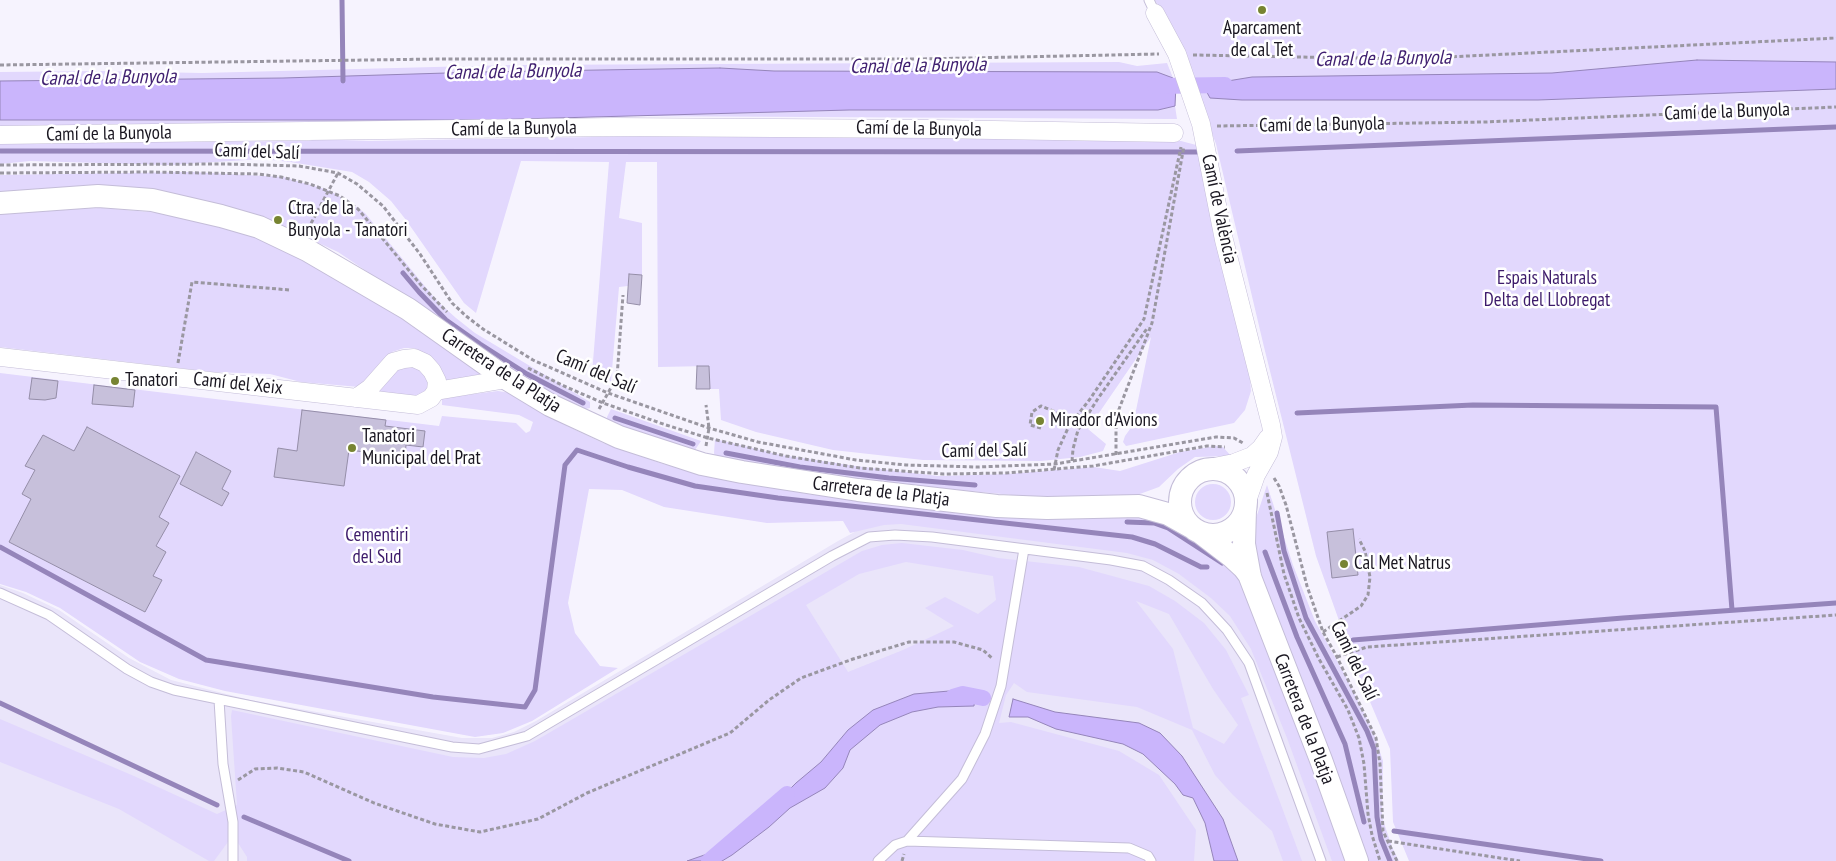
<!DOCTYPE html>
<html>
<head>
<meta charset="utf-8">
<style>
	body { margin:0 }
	canvas { display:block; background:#f6f3fe }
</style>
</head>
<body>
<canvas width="1836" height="861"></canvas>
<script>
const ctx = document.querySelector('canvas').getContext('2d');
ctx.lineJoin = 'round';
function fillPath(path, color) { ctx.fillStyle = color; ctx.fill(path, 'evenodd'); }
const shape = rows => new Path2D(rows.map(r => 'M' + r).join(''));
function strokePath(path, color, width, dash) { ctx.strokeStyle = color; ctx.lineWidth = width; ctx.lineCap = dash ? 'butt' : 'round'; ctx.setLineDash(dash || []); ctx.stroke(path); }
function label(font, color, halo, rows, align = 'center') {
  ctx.font = font + ' "PT Sans Narrow",sans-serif'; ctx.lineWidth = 5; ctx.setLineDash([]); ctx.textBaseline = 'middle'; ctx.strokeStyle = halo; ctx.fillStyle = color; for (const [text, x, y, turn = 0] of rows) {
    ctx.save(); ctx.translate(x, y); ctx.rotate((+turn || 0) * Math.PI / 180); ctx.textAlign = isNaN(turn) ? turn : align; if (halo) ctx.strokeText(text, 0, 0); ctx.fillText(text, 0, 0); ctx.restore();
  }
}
fillPath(shape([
	[898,517,1164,555,1238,613,1342,861,0,861,0,585,23,593,59,610,129,658,171,680,250,700,462,738,492,738,514,732,536,721,838,541,862,528]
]), '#eae5fa');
fillPath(shape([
	[1155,0,1836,0,1836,861,1409,861,1393,822,1390,749,1357,671,1316,556,1264,347,1216,144,1177,41],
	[1119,62,1137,66,1167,63,1173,78,0,90,0,72,100,71,202,73,512,65],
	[1161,103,1175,106,1177,119,630,116,112,128,0,129,0,115],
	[708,135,1181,141,1200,146,1250,378,1251,391,1245,410,1234,423,1126,446,1123,442,1125,436,1133,425,1151,337,1088,429,1106,444,1103,451,1080,457,1041,461,923,460,833,450,756,432,721,420,719,389,710,389,709,366,658,367,657,162,626,162,619,218,642,223,642,275,629,274,628,286,619,287,611,382,592,374,609,162,521,161,476,313,464,303,406,220,391,201,369,182,352,172,290,162,262,159,170,165,30,161,0,164,0,143,308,141,316,139,369,141],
	[191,172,283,177,328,190,348,201,365,213,437,301,456,318,475,333,590,402,590,408,581,410,502,366,390,287,338,252,310,239,267,222,0,194,0,175],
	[102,208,185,215,238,231,269,243,326,271,388,309,482,375,444,382,428,356,414,348,404,348,392,352,366,383,360,387,301,382,270,374,213,372,0,347,0,213,28,210],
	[409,365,422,369,428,381,429,386,425,393,419,396,409,397,374,393,393,371],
	[0,373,439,426,442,416,516,423,526,433,530,431,533,422,519,415,442,405,442,398,498,391,510,393,567,426,603,443,663,464,722,479,808,494,944,510,1044,518,1152,516,1194,539,1235,573,1250,601,1346,861,1332,861,1287,738,1251,649,1230,616,1211,598,1179,574,1153,560,1127,553,901,524,884,525,850,533,843,521,767,523,664,507,622,490,589,489,568,603,575,633,600,666,618,668,532,721,503,733,475,737,225,691,179,679,140,662,60,608,26,592,0,584],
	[611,409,701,441,693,453,607,422,607,417],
	[715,439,781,455,855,466,938,476,1007,474,1094,467,1120,471,1180,452,1215,446,1223,447,1231,456,1195,457,1178,469,1159,487,1137,495,1100,497,1034,497,873,482,716,459,714,453],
	'1195 502a18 18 0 1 1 36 0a18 18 0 1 1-36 0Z',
	[1267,485,1293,565,1315,621,1346,677,1373,731,1383,761,1382,817,1392,847,1399,861,1367,861,1279,620,1255,562,1252,530],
	[902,543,963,550,998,558,1079,567,1149,586,1175,601,1204,623,1226,650,1249,695,1241,698,1302,861,1283,861,1272,831,1233,795,1215,775,1192,730,1137,707,1027,692,1014,683,1006,695,999,723,1011,722,1119,751,1159,775,1196,830,1194,861,722,861,732,855,769,827,790,808,825,788,843,768,850,750,880,725,912,712,938,707,966,707,973,689,914,694,873,710,848,730,821,762,796,783,751,828,713,852,687,861,247,861,247,857,233,835,214,861,209,861,119,809,0,762,0,719,134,776,217,814,237,805,231,716,232,710,453,757,484,758,506,754,535,741,862,551,882,545],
	[906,562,993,576,996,600,978,614,945,597,925,608,954,626,903,650,848,672,806,605,859,574],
	[1136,601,1169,614,1213,689,1238,725,1224,744,1193,728,1173,649]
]), '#e2d8fd');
const water = shape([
	[1697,60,1836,62,1836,89,1538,100,1242,100,1210,98,1203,85,1252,77,1552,73,1697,60],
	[720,68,774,71,1157,72,1173,78,1176,85,1175,106,1158,110,849,110,483,120,0,120,0,81,283,78,479,72,720,68],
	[973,689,975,696,974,706,938,707,912,712,880,725,850,750,843,768,825,788,790,808,769,827,732,855,722,861,687,861,713,852,751,828,796,783,821,762,848,730,873,710,914,694,973,689],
	[1013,699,1055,712,1139,723,1160,733,1182,756,1223,819,1238,861,1214,861,1205,823,1193,798,1183,795,1175,784,1143,754,1123,744,1056,729,1028,717,1009,717,1013,699]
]);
fillPath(water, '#cab5fc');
strokePath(water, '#9585ba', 1);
strokePath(shape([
	[342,0,343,81],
	[0,151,1197,152],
	[1237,151,1836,127],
	[403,273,419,292,446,320,480,344,527,374,583,403],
	[1297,413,1473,405,1716,407,1732,610],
	[615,418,693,444],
	[726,453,800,467,889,478,975,485],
	[1277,513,1284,551,1306,618,1367,731,1374,749,1377,817,1381,839,1390,861],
	[1127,522,1154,523,1168,528,1222,563],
	[0,547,206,660,433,697,525,707,535,690,565,465,577,450,628,467,695,486,778,498,1132,537,1155,544,1201,567,1207,567],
	[1265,552,1297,637,1345,744,1364,822],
	[1353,640,1623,618,1836,603],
	[0,703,217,805],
	[244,817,349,861],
	[1394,831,1601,861]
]), '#9585ba', 5);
strokePath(shape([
	[1155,86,1225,85],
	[953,697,963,694,983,698],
	[709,861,787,794]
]), '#cab5fc', 16);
const building = shape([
	[629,274,642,275,640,305,627,303,629,274],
	[697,366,709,366,710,389,696,389,697,366],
	[32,378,58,381,56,398,45,400,29,399,32,378],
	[94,385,135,390,133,407,92,404,94,385],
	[302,410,386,420,385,426,425,431,423,447,406,445,405,457,349,450,344,486,274,477,278,448,297,451,302,410],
	[87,427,180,476,159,517,169,523,156,546,166,552,153,576,162,580,145,612,9,542,31,499,22,494,35,470,25,466,43,435,74,451,87,427],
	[196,452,231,471,222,489,229,493,222,506,180,484,196,452],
	[1353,529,1358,575,1332,578,1327,532,1353,529]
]);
fillPath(building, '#c7c0db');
strokePath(building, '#958ea8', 1);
const service = shape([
	[1149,0,1155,13],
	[0,593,49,615,127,669,151,682,174,690,452,747,479,749,527,736,832,556,869,537,895,535,932,537,1111,560,1143,566,1169,580,1202,603,1227,630,1249,663,1321,861],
	[219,700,223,764,233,822,233,861],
	[907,841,1129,848,1148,856,1151,861],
	[878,861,895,845,907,841,962,779,985,734,1001,686,1024,549]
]);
const minor = shape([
	[1155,13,1177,54,1201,124,1224,240,1271,425,1273,437,1269,452,1256,475,1247,501],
	[0,135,614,127,934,129,1174,133],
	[0,357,418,405,431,398,436,391,437,381,432,371,425,363,414,358,404,359,393,362,370,388,356,398],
	[436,391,507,379],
	[1209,468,1234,463,1252,456,1261,448,1268,438]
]);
const tertiary = shape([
	[0,203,98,196,152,200,221,216,259,227,307,250,408,309,507,379,550,405,619,437,702,464,742,472,858,490,997,506,1047,508,1139,506,1168,514,1193,528],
	'1180 502a33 33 0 1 1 66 0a33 33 0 1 1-66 0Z',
	[1245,510,1244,544,1250,577,1321,760,1357,861],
	[1201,533,1231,556,1244,568,1250,576]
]);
strokePath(service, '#c4bdd8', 11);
strokePath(minor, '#c4bdd8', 19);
strokePath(tertiary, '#c4bdd8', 24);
strokePath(shape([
	[1193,55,1407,59,1836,38],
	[0,65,440,59,920,59,1159,54],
	[1217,126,1485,122,1836,107],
	[0,165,225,164,299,166,338,173,357,184,383,206,420,254,452,303,466,316,483,329,533,360,608,393,709,428,758,442,856,460,906,465,977,467,1055,464,1216,437,1234,438,1243,443],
	[0,173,149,172,258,174,281,177,310,184,340,196,358,209,421,285,447,312],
	[308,229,338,173],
	[178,363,192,282,290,290],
	[528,368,564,386,603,403,666,425,708,438,786,456,860,468,944,474,1006,473,1093,466,1207,446,1225,447],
	[599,409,617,377,623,295],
	[1041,428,1030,425,1032,412,1041,406,1083,423],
	[706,446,709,428,706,405],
	[1116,455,1116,417,1152,323,1184,146],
	[1072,461,1073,449,1078,430,1097,400,1148,327],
	[1054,470,1058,450,1069,426,1090,399,1144,319,1181,147],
	[1274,478,1279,486,1286,505,1307,586,1323,632,1337,657,1376,738,1380,764,1383,831,1397,861],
	[1267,493,1284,574,1299,618,1319,659,1348,710,1359,738,1364,764,1368,814,1372,835,1380,861],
	[1323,632,1361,606,1368,595,1370,577,1365,551,1359,539],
	[1337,657,1367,647,1836,615],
	[238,780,255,769,277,768,304,772,374,803,435,824,480,832,538,819,587,793,730,733,769,700,801,678,853,659,909,642,954,642,983,650,993,659],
	[1388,841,1520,861],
	[902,861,904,854]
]), '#9a97a1', 3, [4, 2.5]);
strokePath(service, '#fff', 9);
strokePath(minor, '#fff', 18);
strokePath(tertiary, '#fff', 22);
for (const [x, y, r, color] of [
	[1262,10,5,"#778432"],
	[278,220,5,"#778432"],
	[115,381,5,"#778432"],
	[1040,421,5,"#778432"],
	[352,448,5,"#778432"],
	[1344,564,5,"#778432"]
]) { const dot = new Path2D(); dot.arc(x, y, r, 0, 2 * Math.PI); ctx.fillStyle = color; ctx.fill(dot); strokePath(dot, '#fff', 2); }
label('19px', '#191620', '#fff', [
	["Aparcament",1262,29,"center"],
	["de cal Tet",1262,51,"center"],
	["Ctra. de la",288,209],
	["Bunyola - Tanatori",288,231],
	["Tanatori",125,381],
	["Mirador d'Avions",1050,421],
	["Tanatori",362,437],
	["Municipal del Prat",362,459],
	["Cal Met Natrus",1354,564]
], 'left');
label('19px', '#191620', '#fff', [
	["Camí de la Bunyola",1727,112,-2],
	["Camí de la Bunyola",1322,125,-1],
	["Camí de la Bunyola",514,129,-1],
	["Camí de la Bunyola",919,129,1],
	["Camí de la Bunyola",109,134,-1],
	["Camí del Salí",257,152,2],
	["Camí de València",1219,209,78],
	["Carretera de la Platja",501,371,33],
	["Camí del Salí",596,372,23],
	["Camí del Xeix",238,384,6],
	["Camí del Salí",984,451,-1],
	["Carretera de la Platja",881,492,7],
	["Camí del Salí",1354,661,64],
	["Carretera de la Platja",1304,719,69]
]);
label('19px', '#3d1b6b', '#fff', [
	["Espais Naturals",1547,279],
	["Delta del Llobregat",1547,301],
	["Cementiri",377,536],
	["del Sud",377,558]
]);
label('italic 20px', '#412171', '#fff', [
	["Canal de la Bunyola",1383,59,-1],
	["Canal de la Bunyola",918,66,-1],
	["Canal de la Bunyola",513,72,-1],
	["Canal de la Bunyola",108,78,-1]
]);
</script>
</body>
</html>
